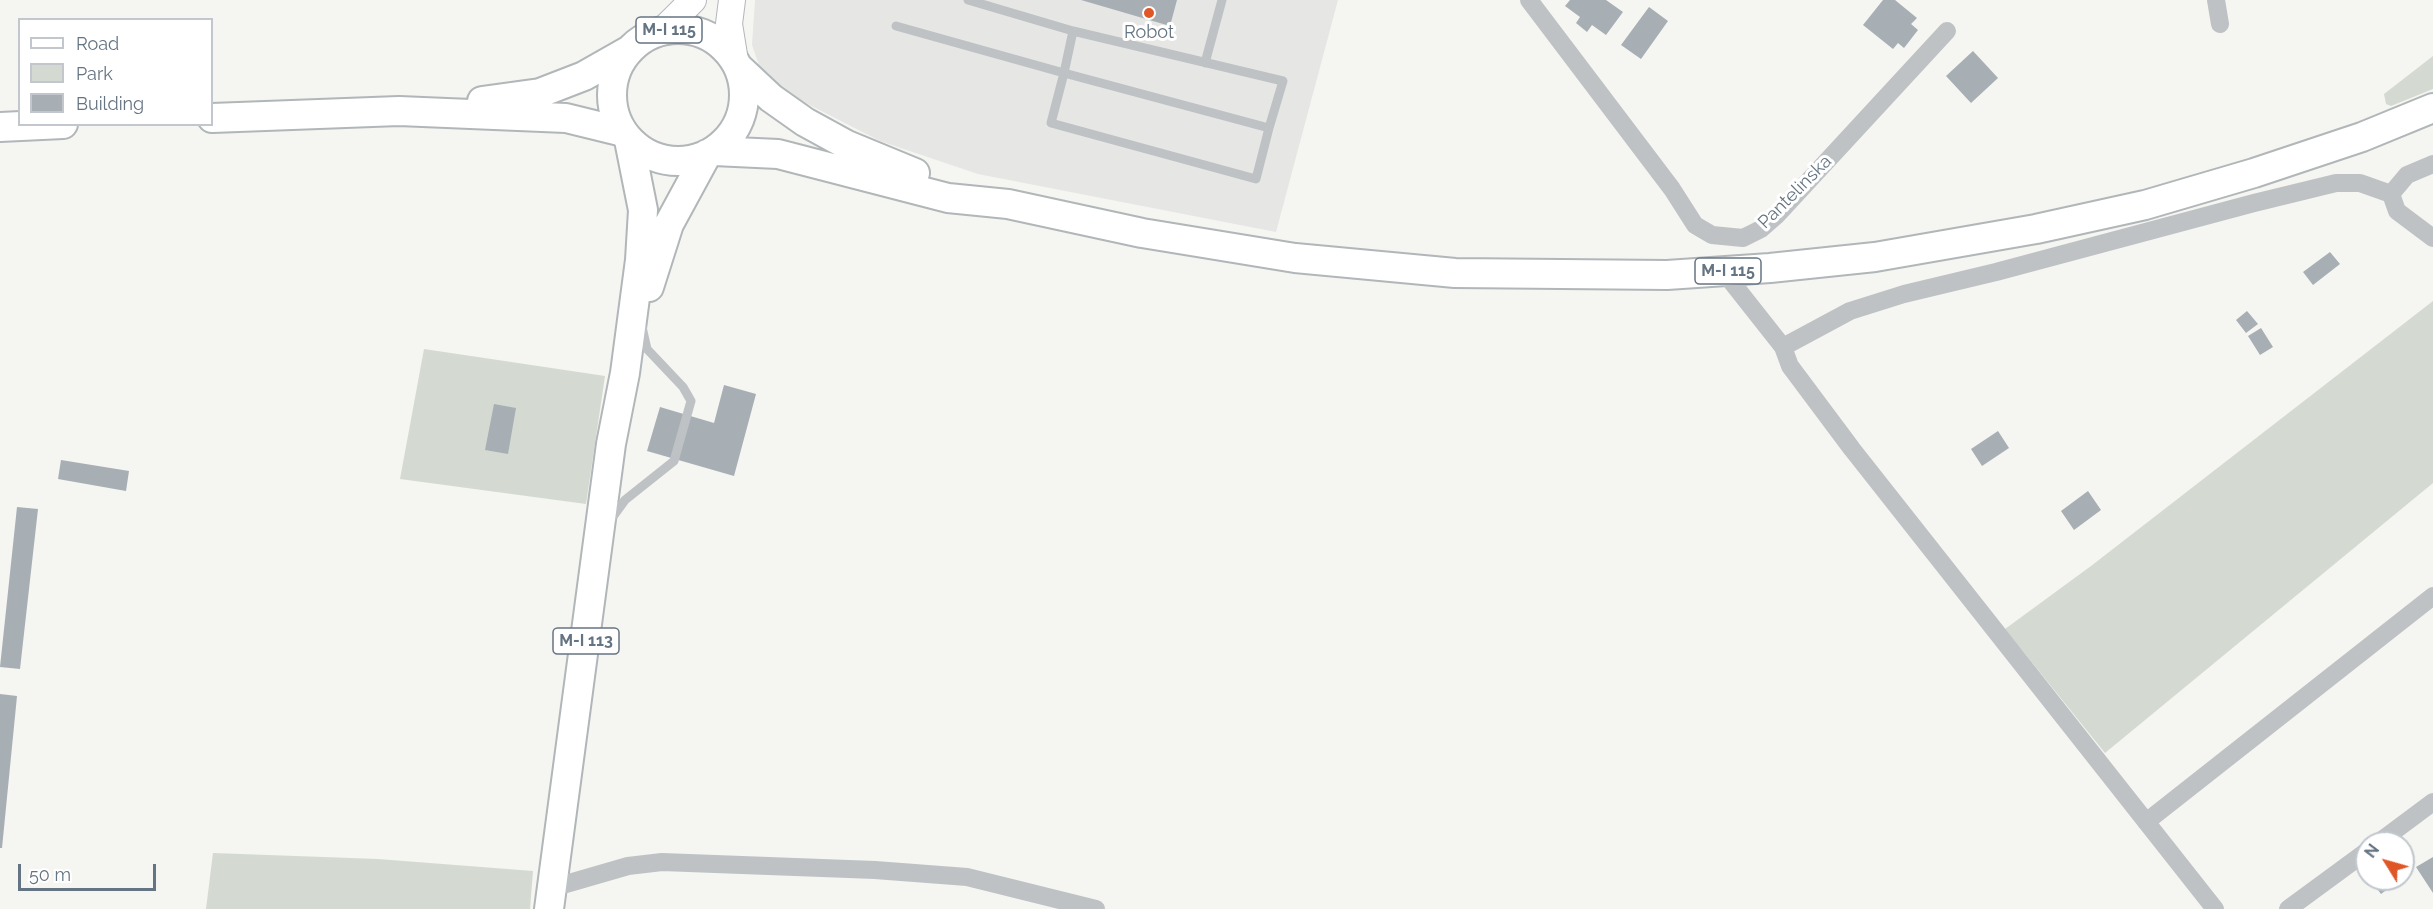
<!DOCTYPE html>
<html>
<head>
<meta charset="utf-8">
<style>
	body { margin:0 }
	#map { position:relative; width:2433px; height:909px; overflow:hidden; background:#f5f5f1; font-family:Raleway,sans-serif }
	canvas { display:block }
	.legend { position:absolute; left:18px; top:18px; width:195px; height:108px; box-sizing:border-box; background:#fff; border:2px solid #c1c7cd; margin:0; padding:8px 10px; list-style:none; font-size:18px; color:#657482 }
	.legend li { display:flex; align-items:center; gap:12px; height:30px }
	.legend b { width:30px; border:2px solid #c1c7cd }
	.north { position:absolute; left:2355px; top:831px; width:60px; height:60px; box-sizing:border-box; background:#fff; border:2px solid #c1c7cd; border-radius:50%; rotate:307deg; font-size:16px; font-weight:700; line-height:24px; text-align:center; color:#657482 }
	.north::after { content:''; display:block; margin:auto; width:21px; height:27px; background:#df5627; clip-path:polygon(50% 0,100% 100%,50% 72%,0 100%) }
	.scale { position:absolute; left:18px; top:864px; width:138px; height:27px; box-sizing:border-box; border:3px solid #657482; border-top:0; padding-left:8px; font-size:18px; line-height:21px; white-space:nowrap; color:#657482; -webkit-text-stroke:4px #fff; paint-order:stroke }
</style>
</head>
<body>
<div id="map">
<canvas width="2433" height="909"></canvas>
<ul class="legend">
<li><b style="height:8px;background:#fff"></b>Road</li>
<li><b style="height:16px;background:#d4dad1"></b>Park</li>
<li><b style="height:16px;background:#a7aeb4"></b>Building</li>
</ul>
<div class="north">N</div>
<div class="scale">50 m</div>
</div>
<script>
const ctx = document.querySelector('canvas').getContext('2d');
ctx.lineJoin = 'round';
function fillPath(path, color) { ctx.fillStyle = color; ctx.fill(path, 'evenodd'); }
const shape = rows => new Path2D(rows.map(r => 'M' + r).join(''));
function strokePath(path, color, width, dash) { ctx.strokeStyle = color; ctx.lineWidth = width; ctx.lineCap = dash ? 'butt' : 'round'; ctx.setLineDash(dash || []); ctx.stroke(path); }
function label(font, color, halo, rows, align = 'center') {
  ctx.font = font + ' Raleway,sans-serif'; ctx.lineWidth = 6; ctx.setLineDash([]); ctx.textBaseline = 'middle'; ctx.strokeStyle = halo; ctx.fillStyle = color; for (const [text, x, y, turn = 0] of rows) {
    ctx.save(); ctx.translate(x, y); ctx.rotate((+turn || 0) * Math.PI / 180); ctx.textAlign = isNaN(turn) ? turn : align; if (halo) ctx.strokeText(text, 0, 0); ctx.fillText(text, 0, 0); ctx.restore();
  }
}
fillPath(shape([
	[755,0,1338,0,1276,232,978,174,880,141,794,97,762,74,752,45]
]), '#e6e7e5');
fillPath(shape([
	[2433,56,2433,89,2391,106,2386,104,2384,94],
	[2433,301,2433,483,2105,753,2005,629,2091,566],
	[424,349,605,376,586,504,400,479],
	[213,853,378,859,533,871,530,909,206,909]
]), '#d4dad1');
fillPath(shape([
	[1081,0,1177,0,1170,26],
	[1570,0,1606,0,1623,12,1606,35,1592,25,1587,32,1576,23,1580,17,1565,6],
	[1883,0,1895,0,1917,18,1911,24,1918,30,1904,48,1898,43,1893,49,1863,25],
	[1649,7,1668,21,1641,59,1621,45],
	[1973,51,1998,78,1971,103,1946,76],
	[2330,252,2340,264,2313,285,2303,272],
	[2247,311,2258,324,2246,333,2236,320],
	[2261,328,2273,347,2260,355,2248,336],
	[724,385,756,394,734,476,647,451,660,407,714,423],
	[494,404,516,408,508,454,485,450],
	[1998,431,2009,448,1982,466,1971,449],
	[61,460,129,471,126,491,58,479],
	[2088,491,2101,510,2074,530,2061,511],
	[17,507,38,509,20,669,0,667],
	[0,694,17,696,2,848,0,848],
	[2433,857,2433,893,2416,867],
	[2370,879,2401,879,2381,894]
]), '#a7aeb4');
const secondary = shape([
	[732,0,729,24,735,61],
	[662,31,693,0]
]);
const primary = shape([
	'612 95a66 66 0 1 1 132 0a66 66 0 1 1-132 0Z',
	[739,68,771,98,805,122,847,145,915,173],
	[482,101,540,93,584,76,628,51],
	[212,118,399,111,566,118,623,132],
	[0,127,63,124],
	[714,151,778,154,948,198,1008,204,1142,233,1295,258,1455,273,1667,275,1770,268,1875,257,2036,229,2145,205,2254,173,2362,137,2433,108],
	[649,287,669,224,707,154],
	[549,909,611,444,625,373,640,260,643,210,629,140]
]);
strokePath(secondary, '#b3b7bc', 28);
strokePath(primary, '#b1b6b9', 32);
strokePath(shape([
	[896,26,1064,73,1269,128,1256,179,1051,123,1064,73,1073,31,968,0],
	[1073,31,1283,81,1269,128],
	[1205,63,1222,0],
	[609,522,625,500,674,461,691,401,683,387,647,349,642,327]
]), '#bec2c5', 9);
strokePath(shape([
	[1529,0,1672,189,1695,225,1712,235,1743,238,1761,229,1777,215,1947,31],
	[2216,0,2220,24],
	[2433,164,2407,175,2391,194,2397,211,2433,238],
	[1723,271,1783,347,1790,366,1852,449,2215,909],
	[1783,347,1850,311,1904,294,1996,272,2254,203,2336,183,2360,183,2391,194],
	[2146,822,2433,596],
	[2378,843,2433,802],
	[552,888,628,866,662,862,875,870,967,877,1096,909],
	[2288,909,2367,851]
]), '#bec2c5', 18);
strokePath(secondary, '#fff', 26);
strokePath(primary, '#fff', 28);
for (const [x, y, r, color] of [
	[1149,13,6,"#df5627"]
]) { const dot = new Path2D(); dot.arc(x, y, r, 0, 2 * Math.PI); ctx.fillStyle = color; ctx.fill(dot); strokePath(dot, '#fff', 2); }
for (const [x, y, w] of [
	[669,30,66],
	[1728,271,66],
	[586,641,66]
]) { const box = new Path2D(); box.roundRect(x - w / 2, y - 13, w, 26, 4.5); ctx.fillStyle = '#fff'; ctx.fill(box); strokePath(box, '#657482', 1.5); }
label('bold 16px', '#657482', null, [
	["M-I 115",669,30],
	["M-I 115",1728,271],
	["M-I 113",586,641]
]);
label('18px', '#657482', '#fff', [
	["Robot",1149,33]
]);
label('18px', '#657482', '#fff', [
	["Pantelinska",1795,192,-45]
]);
</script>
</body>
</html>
